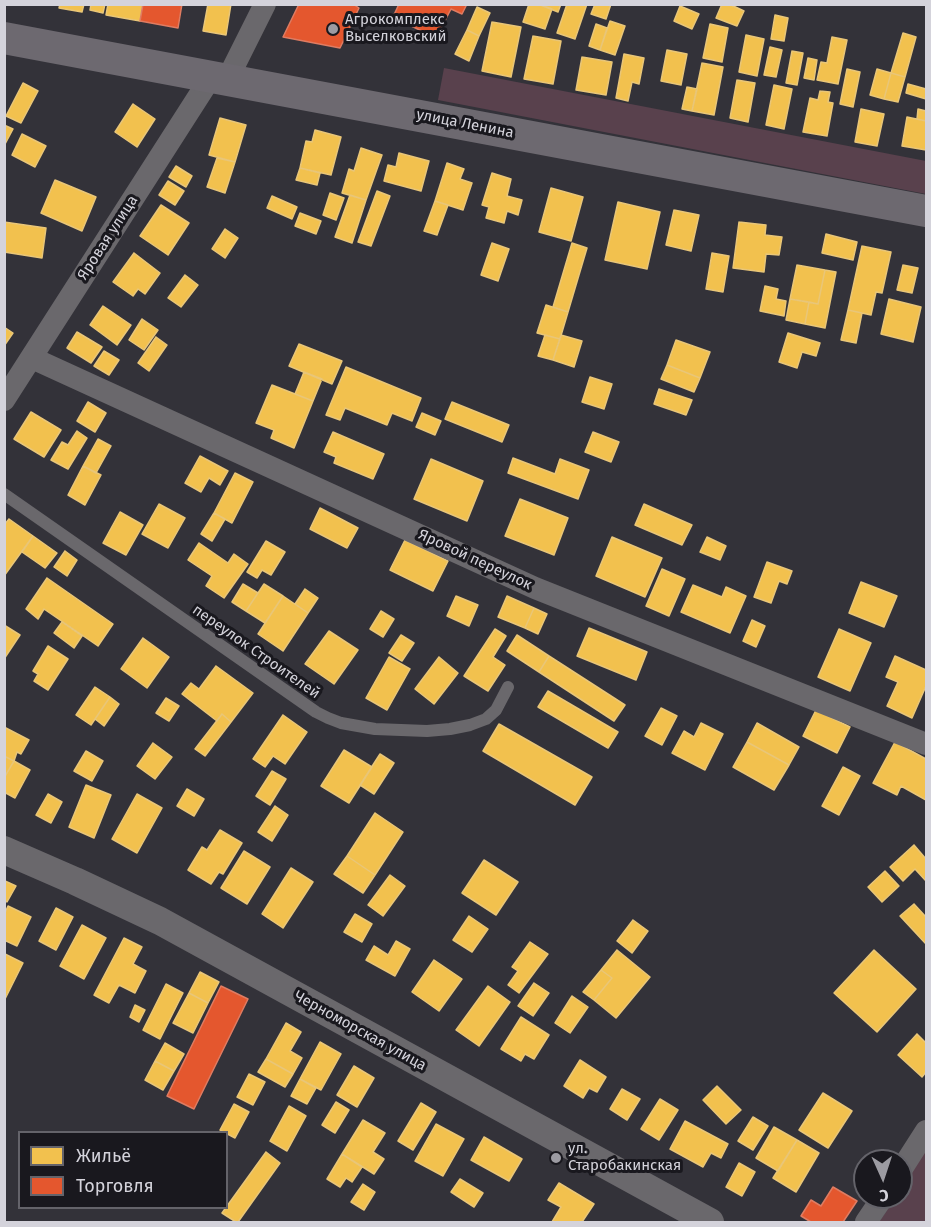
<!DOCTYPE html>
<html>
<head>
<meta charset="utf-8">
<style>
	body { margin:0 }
	#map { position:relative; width:931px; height:1227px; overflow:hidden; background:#333239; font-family:"Fira Sans",sans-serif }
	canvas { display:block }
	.frame { position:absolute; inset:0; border:6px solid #d4d3db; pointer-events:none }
	.legend { position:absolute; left:18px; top:1131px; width:210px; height:78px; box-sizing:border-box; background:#19181e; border:2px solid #64636a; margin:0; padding:8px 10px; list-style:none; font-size:18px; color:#d4d3db }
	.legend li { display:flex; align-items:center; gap:12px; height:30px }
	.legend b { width:30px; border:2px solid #64636a }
	.north { position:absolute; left:853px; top:1149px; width:60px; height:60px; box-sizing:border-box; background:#19181e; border:2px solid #64636a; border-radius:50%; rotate:177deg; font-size:16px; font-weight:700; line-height:24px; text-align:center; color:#d4d3db }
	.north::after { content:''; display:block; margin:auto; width:21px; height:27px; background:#9c9ba2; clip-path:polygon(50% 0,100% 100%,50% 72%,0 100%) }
</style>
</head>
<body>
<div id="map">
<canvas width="931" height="1227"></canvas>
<div class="frame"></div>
<ul class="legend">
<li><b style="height:16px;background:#f2c14e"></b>Жильё</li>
<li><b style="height:16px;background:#e4572e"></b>Торговля</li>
</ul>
<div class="north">С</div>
</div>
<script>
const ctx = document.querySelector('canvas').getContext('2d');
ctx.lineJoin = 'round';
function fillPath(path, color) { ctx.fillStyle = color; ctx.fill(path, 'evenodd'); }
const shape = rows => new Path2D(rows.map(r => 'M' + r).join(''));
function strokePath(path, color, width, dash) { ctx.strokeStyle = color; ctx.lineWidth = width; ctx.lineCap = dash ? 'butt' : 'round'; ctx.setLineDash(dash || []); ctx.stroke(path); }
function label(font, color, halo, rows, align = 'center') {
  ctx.font = font + ' "Fira Sans",sans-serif'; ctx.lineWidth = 6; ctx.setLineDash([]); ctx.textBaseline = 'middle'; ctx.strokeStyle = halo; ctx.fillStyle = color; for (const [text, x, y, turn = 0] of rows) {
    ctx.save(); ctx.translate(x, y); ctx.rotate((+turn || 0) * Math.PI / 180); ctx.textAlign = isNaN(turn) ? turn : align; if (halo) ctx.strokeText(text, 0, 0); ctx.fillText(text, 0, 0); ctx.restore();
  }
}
fillPath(shape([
	[444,68,926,161,926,194,438,100],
	[926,1149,926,1222,879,1222,896,1197,901,1197,901,1189]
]), '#59414d');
const homes = shape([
	[60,4,84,4,82,12,59,8,60,4],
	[91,4,105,4,103,13,90,10,91,4],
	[108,4,143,4,140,21,106,15,108,4],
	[208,4,231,4,226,35,203,31,208,4],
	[529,4,538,4,552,9,545,29,523,22,529,4],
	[538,4,561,4,558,12,538,4],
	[567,4,587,4,575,39,557,33,567,4],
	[595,4,611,4,606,19,591,14,595,4],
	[722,4,729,4,744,11,737,26,716,18,722,4],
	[680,6,699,14,692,29,674,21,680,6],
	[477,7,490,13,479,36,467,30,477,7],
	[775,15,788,18,784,41,771,39,775,15],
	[610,21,625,26,615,55,600,50,610,21],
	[492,22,521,27,511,77,482,71,492,22],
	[596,24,607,28,600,50,589,46,596,24],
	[710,24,728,28,722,62,703,58,710,24],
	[467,30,479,36,469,61,455,54,467,30],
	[903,33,916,37,905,77,891,73,903,33],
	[746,35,764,39,757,76,739,72,746,35],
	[533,36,561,41,553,84,524,79,533,36],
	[832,37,847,40,838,84,817,80,821,62,827,63,832,37],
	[770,47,782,50,776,77,764,75,770,47],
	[667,50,687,54,681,85,661,81,667,50],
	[792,51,803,53,797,85,786,83,792,51],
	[624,54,644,58,639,84,632,82,628,101,616,98,624,54],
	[582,57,612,62,606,95,576,90,582,57],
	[808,58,817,60,814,80,804,78,808,58],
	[702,63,723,67,714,115,692,111,702,63],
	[847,69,860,72,853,107,840,104,847,69],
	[877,69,891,73,884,99,870,95,877,69],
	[891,73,905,77,898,102,884,99,891,73],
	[737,80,755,83,748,122,730,118,737,80],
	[23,83,38,91,21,123,6,116,23,83],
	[908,84,926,89,926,99,906,93,908,84],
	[774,85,792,89,784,129,766,125,774,85],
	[687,87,697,89,692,111,682,109,687,87],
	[820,91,830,92,828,102,833,103,827,136,803,132,810,98,818,100,820,91],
	[133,104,155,119,137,147,115,132,133,104],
	[861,109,884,114,877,146,855,142,861,109],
	[918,109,926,111,926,121,917,119,918,109],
	[907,117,926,121,926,150,902,146,907,117],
	[220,118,246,125,235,162,209,155,220,118],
	[4,125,13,129,4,146,4,125],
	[315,130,341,137,331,175,300,168,306,141,312,142,315,130],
	[22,134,46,146,35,167,12,155,22,134],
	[361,148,382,155,366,200,342,193,349,169,354,171,361,148],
	[399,153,429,161,421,191,384,181,388,165,396,167,399,153],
	[217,158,235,162,225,193,207,187,217,158],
	[447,163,464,169,460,179,472,183,463,210,435,201,447,163],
	[176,166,192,176,186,187,169,177,176,166],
	[300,168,320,173,317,185,296,180,300,168],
	[492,173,511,179,507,196,522,200,518,215,507,211,504,223,486,218,489,207,482,205,492,173],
	[55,180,96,197,82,231,41,213,55,180],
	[168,181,184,191,175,205,159,195,168,181],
	[551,188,583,197,571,241,539,232,551,188],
	[377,191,390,196,371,246,358,242,377,191],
	[330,193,344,198,336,220,323,215,330,193],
	[350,195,366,200,352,243,335,237,350,195],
	[272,196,297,207,292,219,267,208,272,196],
	[435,201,448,205,437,235,424,231,435,201],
	[618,202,660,212,647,269,605,260,618,202],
	[161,205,189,223,168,255,140,236,161,205],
	[674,210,699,215,691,251,666,245,674,210],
	[300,213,321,221,316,234,295,226,300,213],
	[4,222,46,228,42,258,4,252,4,222],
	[739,222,766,225,765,235,782,237,779,255,766,254,764,272,733,268,739,222],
	[225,229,238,238,225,258,212,249,225,229],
	[826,234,857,242,853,260,822,253,826,234],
	[492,243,509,249,498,281,481,275,492,243],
	[572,243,587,248,568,312,553,307,572,243],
	[862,246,891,252,882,293,876,292,871,315,848,310,862,246],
	[134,253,160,273,145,294,138,289,133,296,113,282,134,253],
	[712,253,729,256,723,292,706,289,712,253],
	[797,265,825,270,818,304,790,299,797,265],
	[903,265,918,268,912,293,897,290,903,265],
	[825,270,836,272,825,328,805,324,809,302,818,304,825,270],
	[185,275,198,285,181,307,168,298,185,275],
	[765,286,778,289,776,299,786,301,784,316,760,311,765,286],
	[790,299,809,302,805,324,786,320,790,299],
	[889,299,921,307,913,342,881,334,889,299],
	[546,305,568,312,560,339,537,333,546,305],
	[103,306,131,325,117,345,90,325,103,306],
	[848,310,862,313,856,343,841,340,848,310],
	[142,319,158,330,144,350,129,340,142,319],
	[4,327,13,333,4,346,4,327],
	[77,332,102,347,91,363,67,348,77,332],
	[788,333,820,343,816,356,802,352,797,368,779,362,788,333],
	[545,335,560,339,553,360,538,356,545,335],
	[561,335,582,341,574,367,553,360,561,335],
	[156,337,167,345,149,371,138,363,156,337],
	[676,340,710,352,700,378,667,365,676,340],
	[299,344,342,361,332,384,289,366,299,344],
	[104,351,119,360,109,375,94,366,104,351],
	[667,365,700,378,694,392,661,379,667,365],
	[346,367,421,398,412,421,392,413,387,425,345,408,340,420,326,415,346,367],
	[304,372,322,379,313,401,295,394,304,372],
	[590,377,612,384,604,409,582,402,590,377],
	[272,385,313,401,294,448,271,438,274,430,256,423,272,385],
	[659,389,692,400,686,415,654,404,659,389],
	[88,402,106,413,95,432,77,421,88,402],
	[452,402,509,425,502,442,445,419,452,402],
	[31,412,61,430,44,457,14,439,31,412],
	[422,413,441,421,435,435,416,427,422,413],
	[77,431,87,438,68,469,51,460,62,442,68,445,77,431],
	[333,432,384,454,373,479,334,463,336,457,324,452,333,432],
	[593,432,619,442,611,462,585,452,593,432],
	[98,439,111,446,96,473,83,466,98,439],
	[200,456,228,471,220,485,209,478,201,492,185,483,200,456],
	[513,458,555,474,560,459,589,470,578,499,508,473,513,458],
	[431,459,483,481,467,521,414,499,431,459],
	[83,466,101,475,85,505,68,495,83,466],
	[235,473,253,482,232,523,214,513,235,473],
	[520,499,568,518,554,555,505,536,520,499],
	[159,504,185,518,168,548,142,534,159,504],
	[644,504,692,525,682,545,635,525,644,504],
	[320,508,358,528,347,548,310,529,320,508],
	[120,512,143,525,126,555,103,543,120,512],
	[214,513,225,519,212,541,201,534,214,513],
	[9,519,33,536,4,576,4,525,9,519],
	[33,536,57,553,45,568,22,552,33,536],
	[612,537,662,558,645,597,596,576,612,537],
	[707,537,726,546,720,560,700,552,707,537],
	[405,540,448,561,433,591,390,570,405,540],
	[266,541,285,552,271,575,262,570,257,578,247,572,266,541],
	[199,543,228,563,234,554,248,564,224,598,206,586,212,576,188,560,199,543],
	[65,551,77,560,67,576,54,567,65,551],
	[767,562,792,571,787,584,779,581,771,603,754,597,767,562],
	[662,569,685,579,669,616,646,606,662,569],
	[47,578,113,624,98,646,44,609,38,619,26,609,47,578],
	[861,582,897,596,884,627,849,613,861,582],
	[243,584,258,593,246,611,232,602,243,584],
	[264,584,283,596,265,623,246,611,264,584],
	[693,585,722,597,726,587,746,596,730,633,681,612,693,585],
	[305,589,318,598,308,613,295,604,305,589],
	[283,596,308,613,283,651,258,634,283,596],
	[456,596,478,605,469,626,447,616,456,596],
	[507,596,534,608,525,628,498,617,507,596],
	[534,608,547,614,538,634,525,628,534,608],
	[381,611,394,619,383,637,370,629,381,611],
	[752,620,765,626,756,647,743,641,752,620],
	[62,622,82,636,74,648,54,633,62,622],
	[4,625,20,635,4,659,4,625],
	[589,628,647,652,636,680,577,656,589,628],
	[495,629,506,636,493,657,505,665,488,691,464,676,495,629],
	[839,629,871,643,850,691,818,677,839,629],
	[329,631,358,650,334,684,305,664,329,631],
	[401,635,414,643,402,661,389,653,401,635],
	[517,635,549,656,539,672,507,651,517,635],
	[143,638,169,657,147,688,121,669,143,638],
	[48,646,68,659,48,690,34,681,38,674,33,671,48,646],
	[549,656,625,705,614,721,539,672,549,656],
	[895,656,926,670,926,686,912,718,887,706,898,682,886,677,895,656],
	[389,657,410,669,387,710,366,698,389,657],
	[439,657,458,673,434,704,415,689,439,657],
	[216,666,253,693,231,722,222,714,217,721,182,694,191,683,199,689,216,666],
	[95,687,110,697,91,725,76,715,95,687],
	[548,691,618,732,608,748,538,707,548,691],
	[110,697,119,704,104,726,95,719,110,697],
	[166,698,179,706,169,721,156,713,166,698],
	[661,708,677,716,662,745,645,736,661,708],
	[816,710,850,727,837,753,803,736,816,710],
	[222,714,231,722,205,756,195,749,222,714],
	[283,715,307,732,285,764,273,756,265,767,253,759,283,715],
	[701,723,723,734,705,770,672,753,684,731,694,737,701,723],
	[757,723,799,747,789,765,747,742,757,723],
	[499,724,592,777,575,805,483,751,499,724],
	[4,727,29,740,21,754,17,752,14,761,4,756,4,727],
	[747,742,789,765,774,790,733,767,747,742],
	[895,742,926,759,926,800,901,786,897,795,873,783,895,742],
	[153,743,172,757,155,779,137,766,153,743],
	[344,750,372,767,349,803,321,786,344,750],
	[86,751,103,761,92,781,74,771,86,751],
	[380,754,394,763,374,794,360,785,380,754],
	[4,756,14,761,4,778,4,756],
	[14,761,30,770,15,798,4,792,4,778,14,761],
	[843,767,860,776,839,815,822,806,843,767],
	[272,771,286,779,270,805,256,796,272,771],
	[86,785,111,795,94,838,69,827,86,785],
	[187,789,204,799,194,816,177,806,187,789],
	[48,794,62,802,51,823,36,815,48,794],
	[137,794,162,808,137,853,112,839,137,794],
	[275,806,288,815,272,841,258,832,275,806],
	[375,813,403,832,375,875,347,856,375,813],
	[220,830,242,843,223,874,219,872,211,884,188,870,202,847,207,850,220,830],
	[914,845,926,859,926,881,915,869,903,881,890,867,914,845],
	[244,851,270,867,247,904,221,888,244,851],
	[347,856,375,875,363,893,334,874,347,856],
	[484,860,518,882,496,915,462,893,484,860],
	[291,868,313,882,283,928,262,914,291,868],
	[885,871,899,886,882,902,868,887,885,871],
	[390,875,405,886,383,916,368,905,390,875],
	[5,881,16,886,7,902,4,900,5,881],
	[914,904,926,917,926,944,900,916,914,904],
	[8,906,31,917,17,946,4,940,4,915,8,906],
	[56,908,73,917,56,950,39,941,56,908],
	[355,914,372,924,362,942,344,932,355,914],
	[469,916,488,929,472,952,453,940,469,916],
	[633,920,648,931,632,953,617,941,633,920],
	[82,925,106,938,84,979,60,966,82,925],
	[124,938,142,947,133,964,146,971,135,993,119,985,109,1003,94,995,124,938],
	[396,941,410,949,395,976,366,960,374,946,388,955,396,941],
	[530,942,548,954,519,993,508,985,518,971,512,967,530,942],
	[617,950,650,977,616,1018,594,1000,612,978,601,970,617,950],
	[874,950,916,989,877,1032,834,993,874,950],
	[5,954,23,963,4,1001,4,956,5,954],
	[434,960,462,979,439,1011,412,992,434,960],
	[601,970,612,978,594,1000,583,992,601,970],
	[200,972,219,982,208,1003,189,993,200,972],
	[534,983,549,993,533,1016,518,1006,534,983],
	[166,984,183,993,160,1039,143,1030,166,984],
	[488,986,510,1002,479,1046,456,1030,488,986],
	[189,993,208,1003,193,1033,173,1023,189,993],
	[572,996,588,1007,570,1033,555,1023,572,996],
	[135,1005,145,1010,139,1022,130,1017,135,1005],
	[521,1017,549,1035,534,1059,525,1054,521,1061,501,1049,521,1017],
	[286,1023,301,1032,290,1051,302,1058,293,1074,266,1059,286,1023],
	[917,1034,926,1043,926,1072,922,1077,898,1055,917,1034],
	[320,1042,341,1054,321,1090,300,1079,320,1042],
	[165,1043,184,1054,174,1071,155,1061,165,1043],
	[266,1059,293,1074,285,1087,258,1072,266,1059],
	[580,1060,606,1077,597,1092,589,1088,583,1098,564,1086,580,1060],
	[155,1061,174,1071,163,1090,145,1080,155,1061],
	[354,1066,374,1078,357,1107,337,1095,354,1066],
	[249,1074,265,1082,253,1105,237,1097,249,1074],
	[300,1079,316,1088,307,1104,291,1096,300,1079],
	[717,1086,741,1110,726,1124,703,1100,717,1086],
	[622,1089,640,1099,627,1120,610,1109,622,1089],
	[823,1093,852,1111,828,1148,799,1130,823,1093],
	[660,1099,678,1110,659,1140,641,1129,660,1099],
	[336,1102,349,1110,335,1133,322,1125,336,1102],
	[421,1103,436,1112,413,1150,398,1141,421,1103],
	[234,1104,249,1112,235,1138,220,1130,234,1104],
	[289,1106,306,1116,287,1151,270,1141,289,1106],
	[753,1117,768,1126,753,1150,738,1141,753,1117],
	[363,1120,385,1133,373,1152,384,1159,374,1174,342,1154,363,1120],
	[685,1121,728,1144,721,1158,711,1153,703,1167,670,1149,685,1121],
	[436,1124,464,1139,443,1176,415,1161,436,1124],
	[774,1127,797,1140,778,1171,756,1158,774,1127],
	[484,1137,522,1159,509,1181,471,1160,484,1137],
	[797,1140,819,1153,796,1192,773,1178,797,1140],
	[266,1152,280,1163,238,1222,236,1222,222,1213,266,1152],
	[342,1154,362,1167,352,1182,346,1178,340,1187,327,1179,342,1154],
	[739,1163,755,1172,742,1196,726,1187,739,1163],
	[460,1179,483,1193,474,1207,451,1192,460,1179],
	[559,1183,594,1204,582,1222,552,1222,561,1207,548,1200,559,1183],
	[363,1184,375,1192,364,1210,351,1202,363,1184]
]);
fillPath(homes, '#f2c14e');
strokePath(homes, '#e9c678', 1.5);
const shops = shape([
	[143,4,182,4,178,28,140,21,143,4],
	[299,4,353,4,359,8,340,48,283,37,299,4],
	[399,4,467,4,462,14,451,9,436,38,393,17,399,4],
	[221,986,248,999,194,1109,167,1096,221,986],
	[833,1187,857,1201,843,1222,811,1222,801,1216,811,1200,821,1206,833,1187]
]);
fillPath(shops, '#e4572e');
strokePath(shops, '#df7c62', 1.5);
strokePath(shape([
	[4,494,316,712,328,718,341,723,375,729,427,731,450,729,470,725,486,719,496,710,508,687]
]), '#6a686c', 12);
strokePath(shape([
	[227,80,265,4],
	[32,358,535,588,926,744],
	[4,400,211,77],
	[901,1170,926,1131],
	[866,1222,883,1197]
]), '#6a686c', 22);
strokePath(shape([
	[4,850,75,881,160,921,710,1222]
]), '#6a686c', 28);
strokePath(shape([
	[4,38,926,211]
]), '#6d6970', 32);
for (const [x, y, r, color] of [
	[333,29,6,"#9c9ba2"],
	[556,1158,6,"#9c9ba2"]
]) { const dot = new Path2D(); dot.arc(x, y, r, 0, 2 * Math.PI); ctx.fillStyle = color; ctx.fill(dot); strokePath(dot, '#19181e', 2); }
label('15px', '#d4d3db', '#19181e', [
	["Агрокомплекс",345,20],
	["Выселковский",345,37],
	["ул.",568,1149],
	["Старобакинская",568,1166]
], 'left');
label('15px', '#d4d3db', '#19181e', [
	["улица Ленина",465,124,11],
	["Яровая улица",108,238,-57],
	["Яровой переулок",475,560,25],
	["переулок Строителей",256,652,35],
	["Черноморская улица",360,1031,29]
]);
</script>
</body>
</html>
